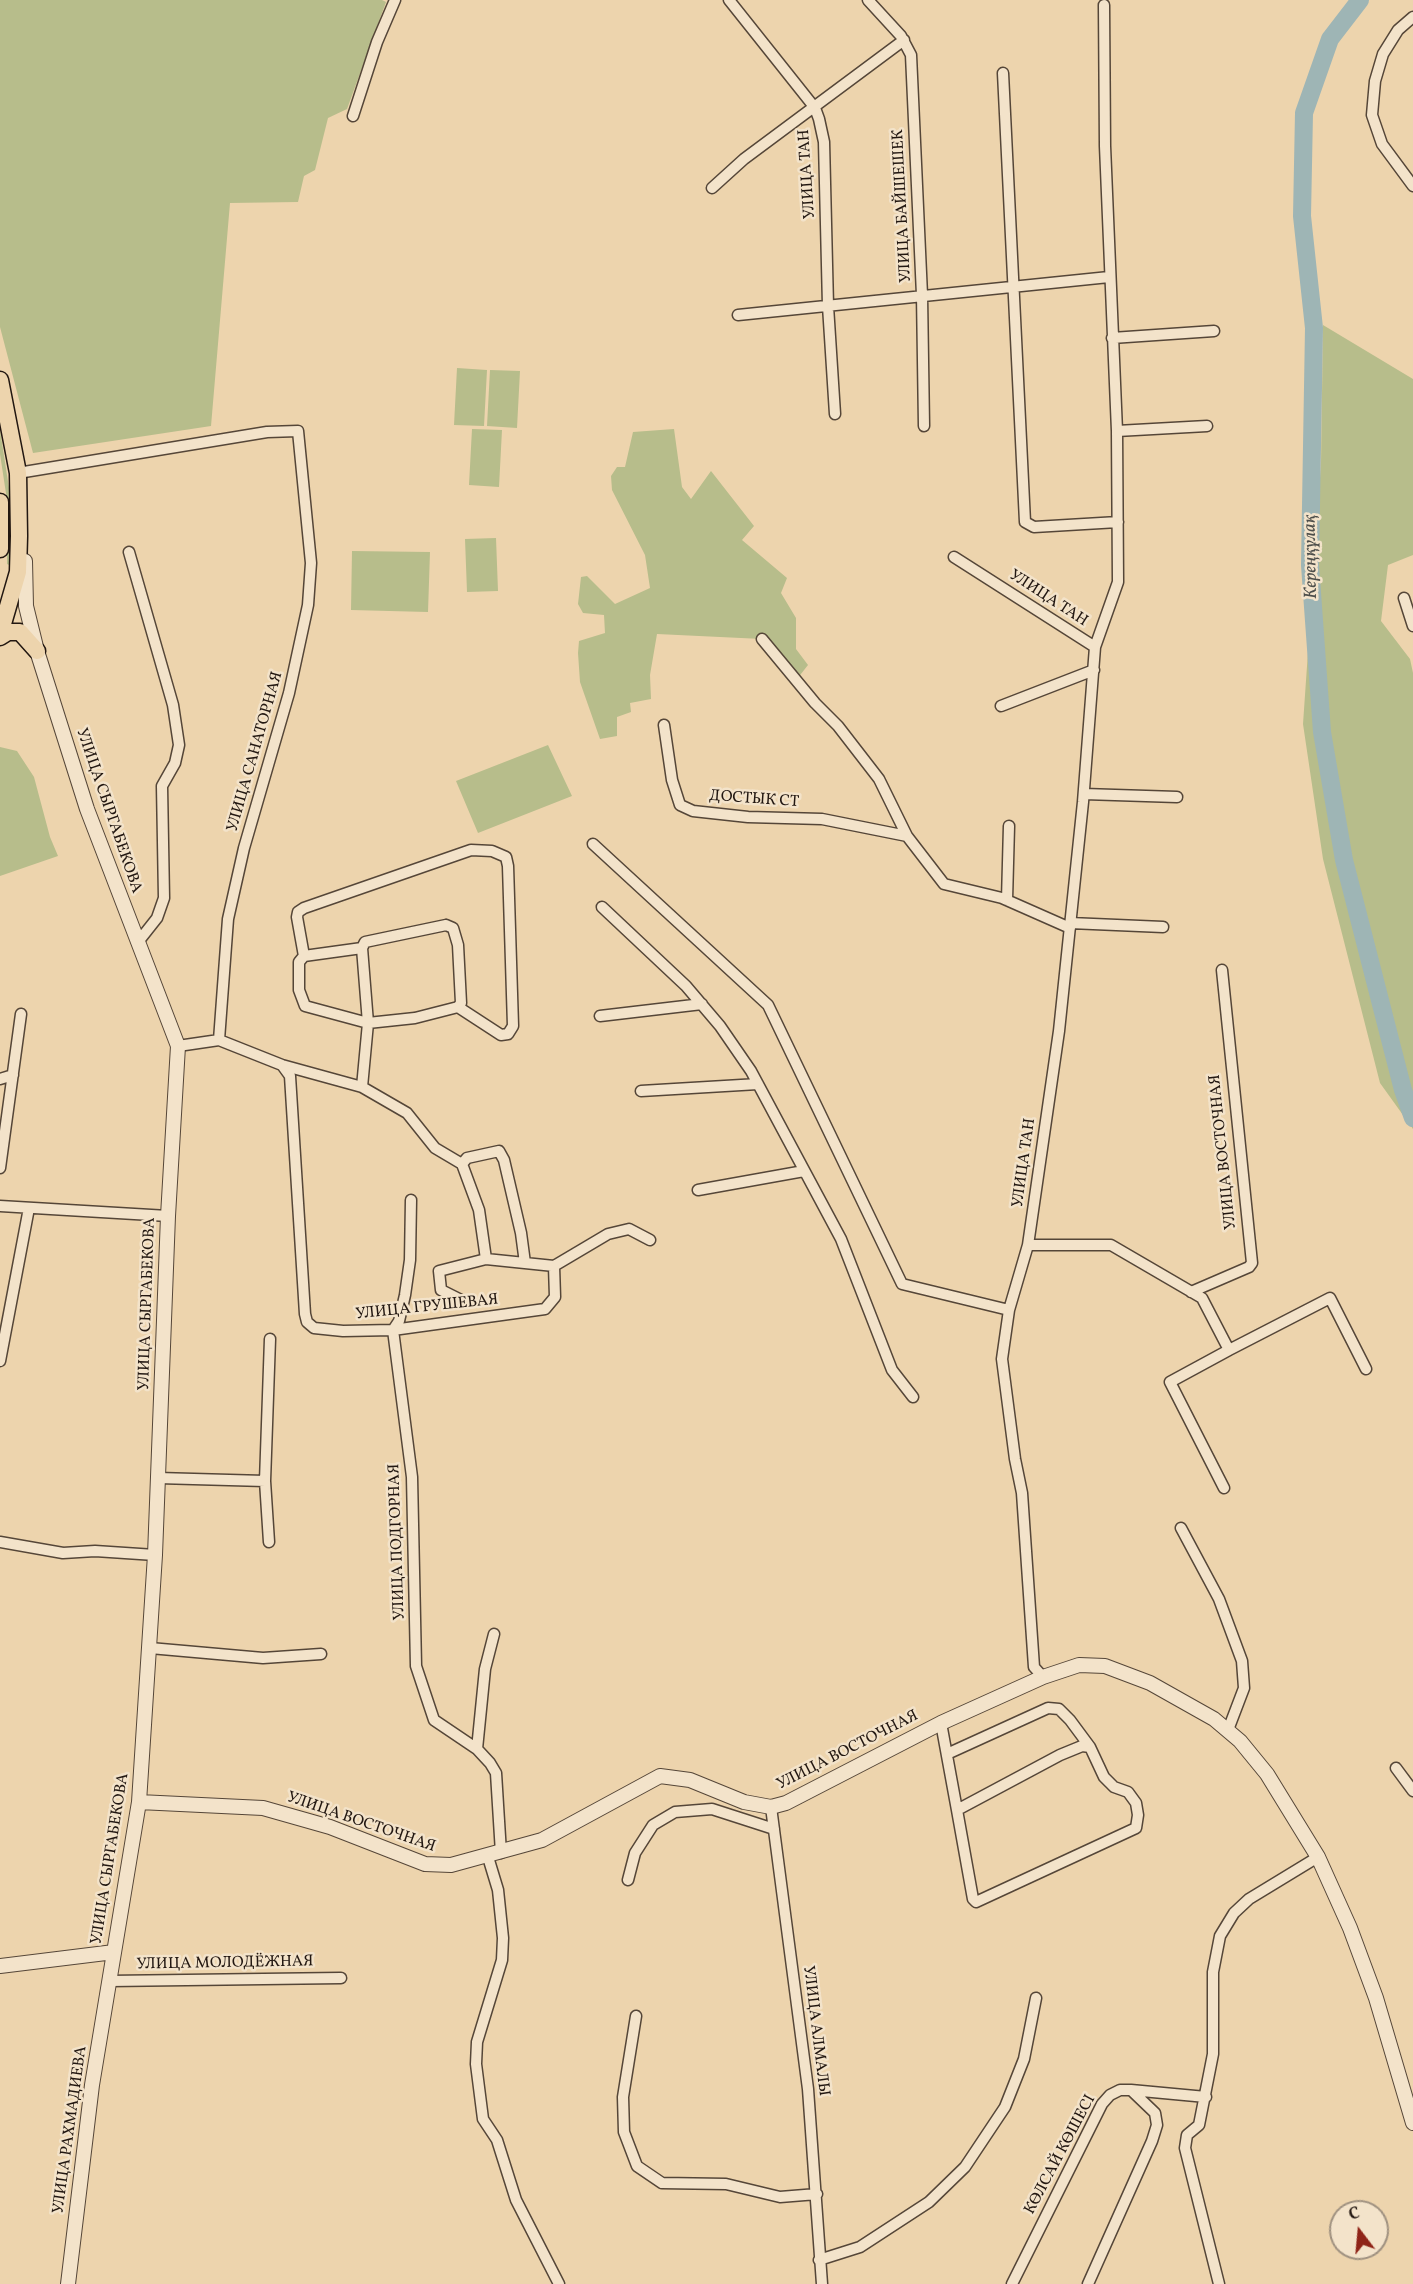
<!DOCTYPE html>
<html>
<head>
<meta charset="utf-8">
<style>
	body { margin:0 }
	#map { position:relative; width:1413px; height:2284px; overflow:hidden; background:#edd4ad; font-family:Vollkorn,serif }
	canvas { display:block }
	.north { position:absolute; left:1329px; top:2200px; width:60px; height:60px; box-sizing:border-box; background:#f3e3ca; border:2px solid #9f9180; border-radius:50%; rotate:344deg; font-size:16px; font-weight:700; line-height:24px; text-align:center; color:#221711 }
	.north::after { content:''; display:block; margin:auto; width:21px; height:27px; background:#8f2418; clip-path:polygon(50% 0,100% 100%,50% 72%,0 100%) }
</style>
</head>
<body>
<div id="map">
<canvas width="1413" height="2284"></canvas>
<div class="north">С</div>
</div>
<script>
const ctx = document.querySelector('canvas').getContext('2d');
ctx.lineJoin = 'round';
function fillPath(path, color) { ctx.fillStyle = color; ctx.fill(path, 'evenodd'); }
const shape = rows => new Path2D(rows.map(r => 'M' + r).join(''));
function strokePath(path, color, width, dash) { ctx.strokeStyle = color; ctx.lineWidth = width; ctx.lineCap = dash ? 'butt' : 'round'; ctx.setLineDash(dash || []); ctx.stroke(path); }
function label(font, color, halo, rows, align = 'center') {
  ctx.font = font + ' Vollkorn,serif'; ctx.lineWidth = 5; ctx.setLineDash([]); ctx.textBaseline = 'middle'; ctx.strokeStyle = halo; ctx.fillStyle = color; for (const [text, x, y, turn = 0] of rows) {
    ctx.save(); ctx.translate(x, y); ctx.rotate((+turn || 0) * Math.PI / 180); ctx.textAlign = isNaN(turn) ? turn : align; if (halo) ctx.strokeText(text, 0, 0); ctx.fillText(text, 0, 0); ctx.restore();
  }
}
fillPath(shape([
	[0,0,382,0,386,2,347,109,328,118,315,170,304,176,298,202,230,203,211,426,33,453,0,327],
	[1323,325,1413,379,1413,555,1388,565,1381,621,1410,659,1413,673,1413,1129,1380,1083,1323,859,1303,724,1321,463],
	[457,368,487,370,484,426,454,425],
	[490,370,520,371,517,428,487,426],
	[472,429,502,430,499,487,469,485],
	[674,429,682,487,691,499,711,471,754,526,742,540,787,578,781,593,796,618,796,649,808,665,797,679,762,639,657,634,650,675,651,699,630,703,631,712,617,717,617,736,600,739,580,682,578,653,579,641,605,633,604,615,583,613,578,604,581,577,587,576,615,604,650,588,645,555,612,490,611,476,617,467,625,467,633,432],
	[0,430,11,501,11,566,7,564,7,500,0,454],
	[496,538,498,591,467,592,465,539],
	[352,551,430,552,428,612,351,610],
	[548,745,572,796,478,833,456,781],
	[0,747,17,751,34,777,50,837,58,856,0,876]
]), '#b7bd8b');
strokePath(shape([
	[1360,0,1330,39,1304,113,1302,216,1314,328,1310,565,1322,732,1344,860,1403,1090,1413,1118]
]), '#9eb5b5', 18);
const minor = shape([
	[729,0,815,108,819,119,824,142,828,306,835,414],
	[868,0,901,36,911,55,922,295,924,426],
	[1413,17,1398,30,1383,54,1375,81,1372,115,1382,144,1413,186],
	[1003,73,1025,522,1034,527,1118,522],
	[353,116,377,42,395,0],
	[712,188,744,159,904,40],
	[738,315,1109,277],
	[1112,338,1214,331],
	[1117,431,1207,426],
	[18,473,267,432,298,431,311,563,308,605,289,693,244,848,228,919,219,1040,178,1046],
	[129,552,173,705,179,745,175,763,162,786,164,898,157,918,138,942],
	[954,557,1095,647,1083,802,1059,1031,1028,1245,1009,1310,1002,1359,1015,1459,1022,1493,1034,1667,1043,1677],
	[1404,598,1413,626],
	[762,639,815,703,838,726,879,779,907,836,944,884,1002,898,1070,928],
	[1095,647,1118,582,1117,431,1105,146,1104,5],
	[1001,706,1094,670],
	[664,725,672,780,680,805,693,811,748,817,822,819,907,836],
	[1084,794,1177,797],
	[593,844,768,1005,902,1284,1009,1310],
	[1007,900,1009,826],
	[602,907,686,986,720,1026,751,1071,841,1239,892,1370,913,1397],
	[1070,923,1163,927],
	[446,925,453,928,458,945,461,1003,458,1007,415,1018,368,1023,362,948,365,942,446,925],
	[362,948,304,956,299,962,299,990,305,1006,368,1023,362,1087],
	[304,956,297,917,298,912,304,908,471,850,492,851,506,857,508,866,513,1026,508,1034,501,1035,458,1007],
	[600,1016,702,1004],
	[219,1040,282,1065,290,1076,305,1314,307,1322,314,1328,343,1331,393,1330,545,1309,555,1297,554,1266,608,1234,629,1229,650,1240],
	[282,1065,362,1087,407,1113,435,1148,462,1164,479,1210,486,1259,439,1271,441,1290,461,1300],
	[0,1079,13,1075],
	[641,1091,758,1084],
	[462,1164,467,1158,499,1151,504,1160,521,1233,525,1263],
	[0,1168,21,1014],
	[698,1190,804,1171],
	[411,1200,410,1260,405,1295,399,1321,393,1330,412,1477,416,1666,434,1720,477,1749,490,1763,496,1773,501,1853],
	[0,1206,168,1216],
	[1028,1245,1111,1245,1202,1298,1229,1350,1330,1298,1366,1369],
	[486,1259,554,1266],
	[1191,1292,1249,1267,1252,1263,1222,970],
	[0,1361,29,1208],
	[158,1478,265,1481],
	[1224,1488,1170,1382,1229,1350],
	[1181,1528,1219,1599,1242,1661,1244,1688,1228,1730],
	[0,1542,63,1553,95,1551,155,1555],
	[269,1542,265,1481,270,1339],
	[150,1648,263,1658,321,1654],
	[941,1723,957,1810,973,1899,976,1902,1136,1828,1138,1815,1136,1803,1128,1792,1114,1787,1104,1777,1090,1747,1082,1746,1060,1755,957,1810],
	[477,1749,485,1669,494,1634],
	[947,1754,1048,1708,1059,1709,1070,1720,1090,1747],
	[1396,1768,1413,1791],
	[771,1807,808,2089,822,2284],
	[488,1857,498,1890,503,1938,502,1960,477,2042,476,2064,483,2119,497,2140,516,2200,559,2284],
	[628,1880,635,1853,653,1825,675,1812,712,1809,774,1829],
	[109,1981,341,1978],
	[636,2016,623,2097,624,2132,637,2166,662,2183,726,2184,780,2197,817,2194],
	[819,2260,860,2247,929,2202,965,2167,1005,2107,1024,2059,1036,1998],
	[1012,2284,1102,2104,1110,2095,1120,2090,1131,2090,1206,2097],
	[1088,2284,1152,2141,1157,2125,1155,2113,1131,2090],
	[1219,2284,1185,2148,1187,2135,1199,2125,1213,2054,1213,1972,1220,1936,1234,1913,1249,1899,1318,1857]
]);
const tertiary = shape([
	[25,561,26,606,37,651,87,809,178,1046,168,1216,155,1555,139,1802,92,2085,68,2284],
	[139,1802,263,1808,330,1827,425,1864,451,1865,542,1840,660,1776,690,1780,744,1802,771,1807,786,1803,941,1723,1043,1677,1079,1665,1105,1666,1150,1683,1214,1719,1240,1741,1267,1774,1318,1857,1350,1928,1376,1998,1413,2123],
	[0,1966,114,1952]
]);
const primary = shape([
	[0,380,18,473,19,536,18,572,0,634],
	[0,502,0,549],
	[0,637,8,632,20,632,37,651]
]);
strokePath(minor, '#554638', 13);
strokePath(tertiary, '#554638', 16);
strokePath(primary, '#221711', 19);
strokePath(minor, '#f3e3ca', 10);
strokePath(tertiary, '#f3e3ca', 14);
strokePath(primary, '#edd4ad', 16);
label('16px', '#221711', '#f3e3ca', [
	["УЛИЦА ТАН",808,174,-94],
	["УЛИЦА БАЙШЕШЕК",903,206,-93],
	["УЛИЦА ТАН",1048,599,33],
	["УЛИЦА САНАТОРНАЯ",256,752,-74],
	["ДОСТЫК СТ",754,800,4],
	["УЛИЦА СЫРГАБЕКОВА",108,811,71],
	["УЛИЦА ВОСТОЧНАЯ",1224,1152,-96],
	["УЛИЦА ТАН",1025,1163,-82],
	["УЛИЦА СЫРГАБЕКОВА",148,1304,-88],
	["УЛИЦА ГРУШЕВАЯ",427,1308,-6],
	["УЛИЦА ПОДГОРНАЯ",398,1542,-92],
	["УЛИЦА ВОСТОЧНАЯ",848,1751,-27],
	["УЛИЦА ВОСТОЧНАЯ",361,1823,19],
	["УЛИЦА СЫРГАБЕКОВА",111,1859,-81],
	["УЛИЦА МОЛОДЁЖНАЯ",225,1964,-1],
	["УЛИЦА АЛМАЛЫ",815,2031,83],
	["УЛИЦА РАХМАДИЕВА",71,2130,-82],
	["КӨЛСАЙ КӨШЕСІ",1061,2155,-62]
]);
label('italic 18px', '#4d4e4a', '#f3e3ca', [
	["Кереңқұлақ",1312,557,-91]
]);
</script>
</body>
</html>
